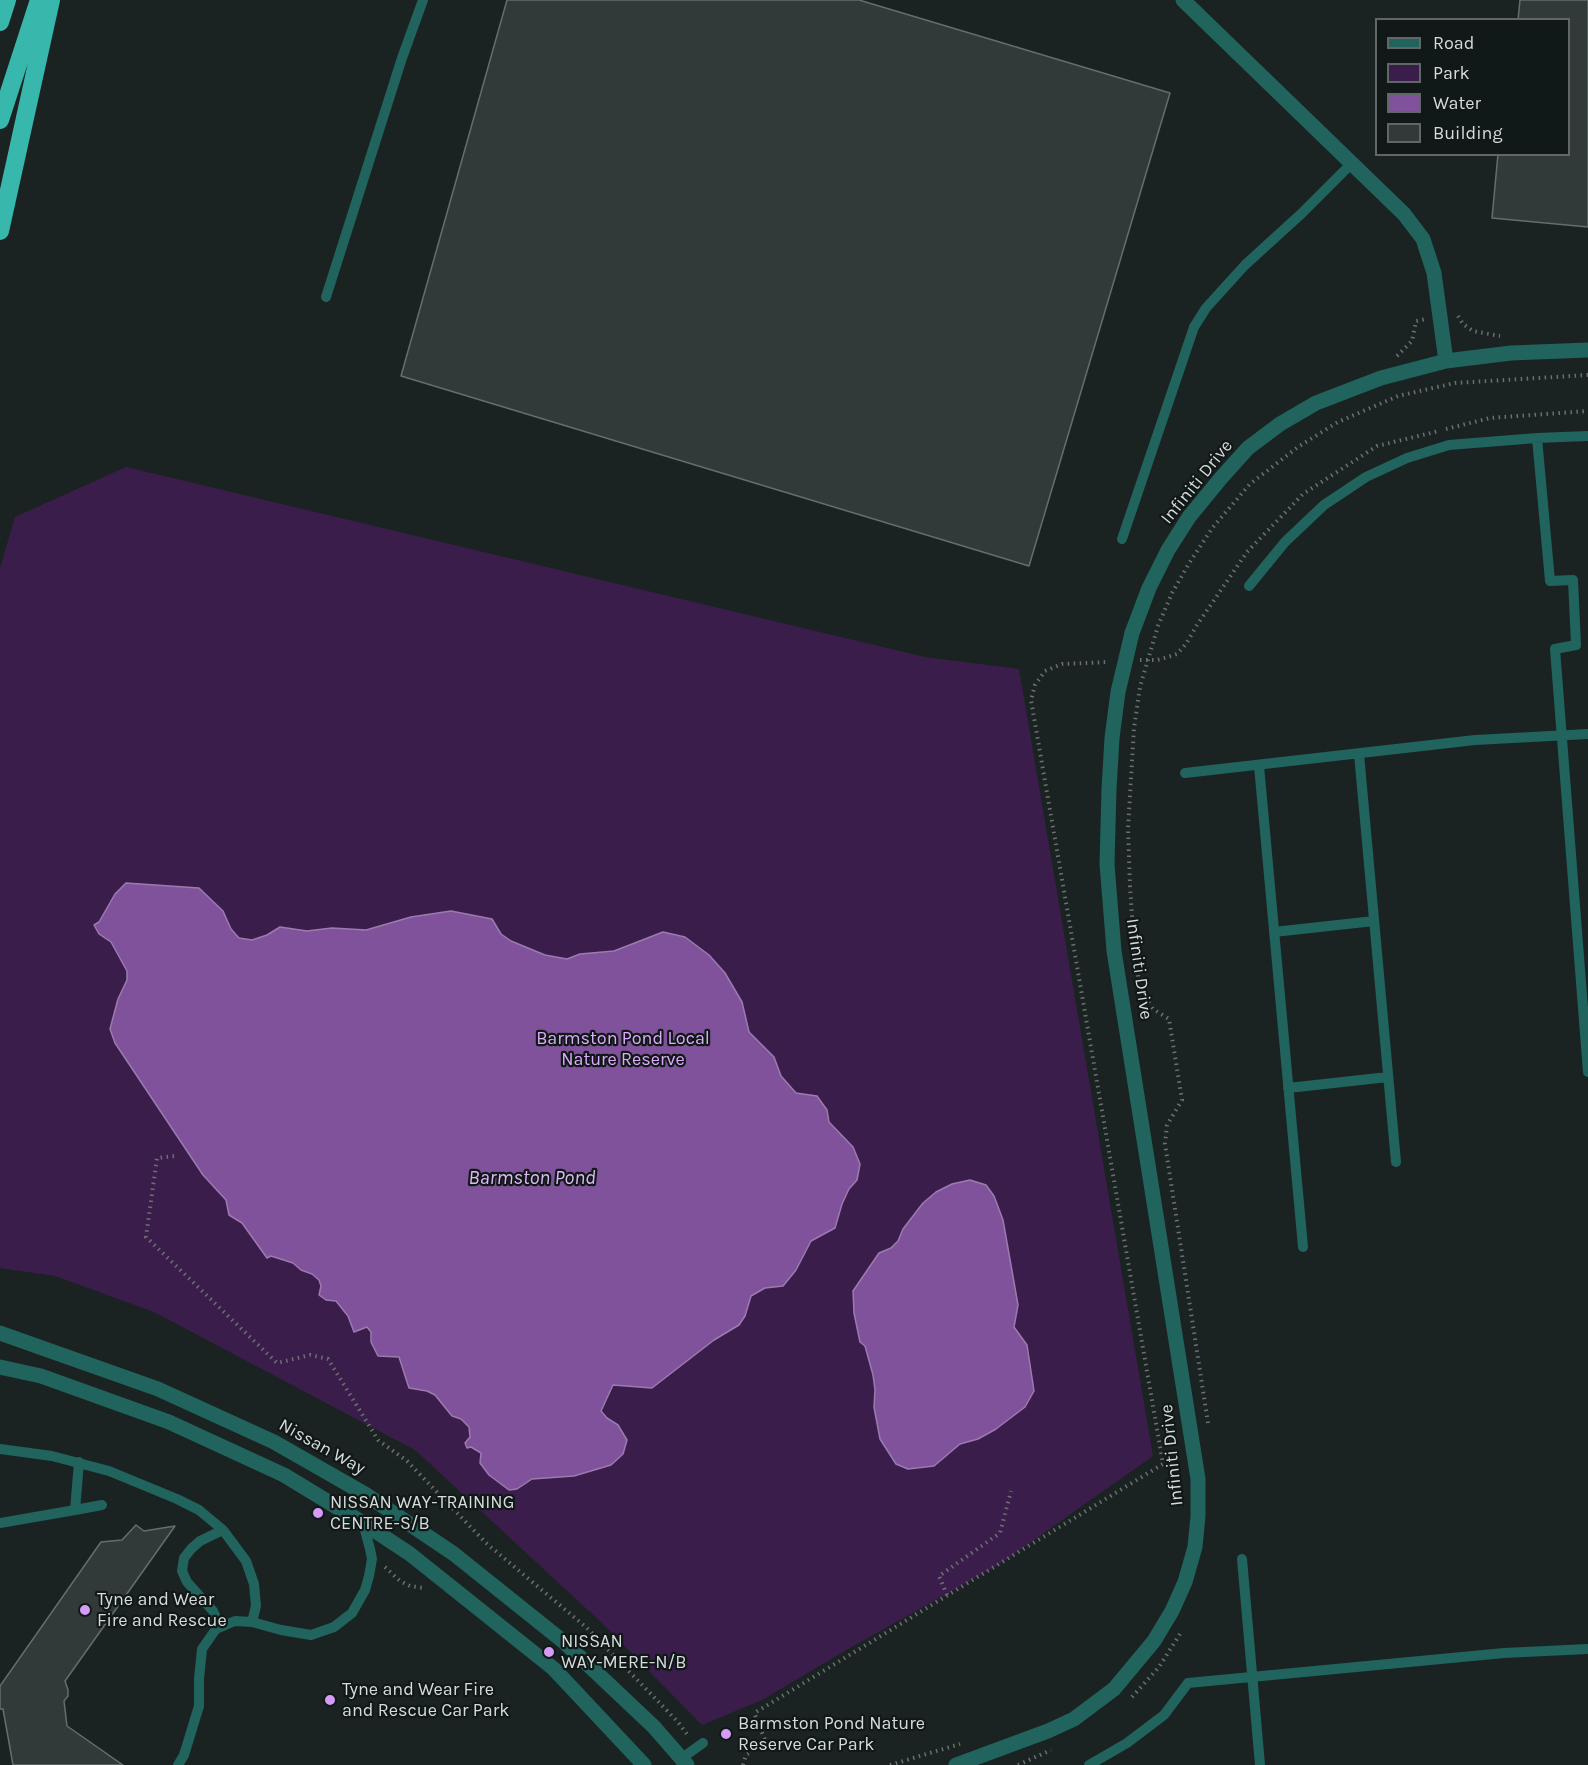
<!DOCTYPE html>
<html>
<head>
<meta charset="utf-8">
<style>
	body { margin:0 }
	#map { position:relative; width:1588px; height:1765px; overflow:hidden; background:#1a2322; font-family:Karla,sans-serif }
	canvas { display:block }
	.legend { position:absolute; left:1375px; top:18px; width:195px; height:138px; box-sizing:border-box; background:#111918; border:2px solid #606766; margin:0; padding:8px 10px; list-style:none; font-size:18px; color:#d7dcdb }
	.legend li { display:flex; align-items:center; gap:12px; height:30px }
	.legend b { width:30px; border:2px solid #606766 }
</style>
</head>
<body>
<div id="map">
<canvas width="1588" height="1765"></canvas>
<ul class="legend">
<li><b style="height:8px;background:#21635d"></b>Road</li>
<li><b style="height:16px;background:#3b1d4b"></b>Park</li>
<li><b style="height:16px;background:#81529c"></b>Water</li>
<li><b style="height:16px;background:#313a39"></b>Building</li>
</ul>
</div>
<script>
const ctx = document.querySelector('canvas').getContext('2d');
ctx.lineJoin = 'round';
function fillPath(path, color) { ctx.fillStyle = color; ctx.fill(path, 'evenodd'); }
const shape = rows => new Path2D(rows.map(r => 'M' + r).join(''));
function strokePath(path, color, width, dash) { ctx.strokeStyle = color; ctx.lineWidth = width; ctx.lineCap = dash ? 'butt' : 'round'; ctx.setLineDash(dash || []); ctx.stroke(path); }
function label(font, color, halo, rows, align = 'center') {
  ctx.font = font + ' Karla,sans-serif'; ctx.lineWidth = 4.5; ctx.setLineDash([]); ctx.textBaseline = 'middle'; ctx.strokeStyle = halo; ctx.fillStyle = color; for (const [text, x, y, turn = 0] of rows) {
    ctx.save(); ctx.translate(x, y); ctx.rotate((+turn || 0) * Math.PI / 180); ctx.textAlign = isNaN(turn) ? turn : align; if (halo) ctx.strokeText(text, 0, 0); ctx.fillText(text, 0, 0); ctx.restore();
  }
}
fillPath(shape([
	[126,467,925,657,1019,669,1153,1456,1000,1564,848,1649,762,1700,702,1725,603,1624,415,1450,154,1312,55,1276,0,1268,0,568,15,517]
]), '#3b1d4b');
const water = shape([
	[126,883,199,888,223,911,231,929,239,938,252,940,267,935,280,927,307,931,332,928,366,930,411,917,451,911,492,919,501,934,511,941,545,955,567,959,580,954,614,951,663,932,685,937,709,955,725,973,742,1002,749,1032,774,1057,781,1076,796,1093,817,1096,827,1110,829,1122,853,1147,860,1164,857,1180,849,1189,842,1204,835,1228,811,1241,796,1270,783,1286,765,1288,751,1296,745,1316,739,1325,714,1340,652,1388,613,1385,601,1411,607,1418,618,1425,627,1440,623,1454,611,1465,574,1476,532,1479,517,1489,509,1490,489,1475,480,1463,481,1453,471,1447,467,1448,465,1443,470,1437,469,1427,461,1419,452,1416,435,1395,427,1391,409,1388,399,1357,378,1356,371,1342,371,1332,367,1327,354,1332,348,1316,336,1301,326,1300,319,1295,321,1286,319,1280,312,1274,301,1270,293,1263,271,1256,267,1258,242,1223,229,1215,226,1200,203,1175,115,1043,110,1029,118,999,127,980,127,971,111,942,99,934,94,925,99,922,115,894,126,883],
	[970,1180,986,1185,994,1196,1003,1220,1018,1305,1014,1327,1027,1345,1034,1391,1025,1407,996,1429,978,1439,960,1444,934,1466,908,1469,896,1464,880,1439,874,1407,875,1390,873,1375,865,1346,860,1342,854,1313,853,1291,879,1253,891,1248,898,1241,903,1229,923,1203,936,1192,952,1184,970,1180]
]);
fillPath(water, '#81529c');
strokePath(water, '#9b7baf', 1.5);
const building = shape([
	[507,0,859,0,1170,93,1029,566,401,376,507,0],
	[1520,0,1588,0,1588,227,1492,218,1498,154,1569,154,1569,20,1518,20,1520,0],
	[136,1525,144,1531,175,1526,65,1681,68,1690,68,1696,64,1701,67,1726,123,1765,13,1765,3,1709,0,1709,0,1686,101,1542,122,1540,136,1525]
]);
fillPath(building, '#313a39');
strokePath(building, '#646e6c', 1.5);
strokePath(shape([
	[1458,316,1463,324,1473,331,1500,336],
	[1397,356,1412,341,1416,321,1426,319],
	[1446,429,1490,418,1588,411],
	[1140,660,1157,660,1168,657,1177,654,1186,644,1197,625,1247,552,1303,494,1377,446,1439,431],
	[174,1156,157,1158,146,1237,277,1363,310,1355,328,1359,378,1440,407,1461,486,1543,587,1628,678,1722,689,1737],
	[1208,1423,1165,1144,1167,1125,1182,1100,1169,1019,1153,1009,1140,990,1134,946,1130,886,1128,829,1134,728,1140,687,1158,626,1172,593,1188,565,1213,527,1250,484,1298,447,1338,422,1398,396,1455,383,1588,375],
	[385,1567,400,1581,410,1586,424,1588],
	[947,1595,939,1576,1000,1533,1011,1491],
	[1132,1697,1159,1667,1180,1634],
	[743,1765,746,1755,763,1744,765,1740,755,1715,756,1712,1163,1464,1031,700,1035,685,1045,671,1062,664,1108,662],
	[890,1765,960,1744],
	[1018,1765,1051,1750]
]), '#6a7170', 4, [1.5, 4.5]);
strokePath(shape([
	[326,297,402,58,423,0],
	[1537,438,1550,581,1573,580,1576,645,1555,649,1588,1072],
	[1122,539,1194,327,1206,308,1245,265,1301,214,1351,164],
	[1249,586,1285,542,1324,505,1366,477,1407,458,1449,445,1537,438,1588,436],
	[1359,754,1396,1162],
	[1259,766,1303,1247],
	[1185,773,1475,740,1588,734],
	[1274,932,1374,921],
	[1288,1088,1388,1077],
	[0,1449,52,1456,109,1471,177,1499,199,1510,223,1530,246,1561,254,1584,256,1606,252,1622],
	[75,1510,102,1505],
	[0,1523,75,1510,79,1462],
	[1242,1559,1260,1765],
	[216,1629,218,1622,213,1611,187,1582,182,1571,184,1558,191,1549,200,1541,223,1530],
	[682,1758,703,1743],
	[178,1765,184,1755,199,1706,199,1679,202,1649,216,1629,235,1621,252,1622,281,1630,311,1635,334,1627,352,1613,365,1590,369,1576,372,1559,370,1549,363,1523],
	[1089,1765,1127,1743,1164,1715,1188,1683,1504,1653,1588,1649]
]), '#21635d', 10);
strokePath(shape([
	[1183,0,1404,214,1423,239,1434,273,1446,361],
	[0,1333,158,1389,274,1442,365,1494,454,1554,564,1642,654,1727,687,1765],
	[0,1367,41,1376,169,1422,284,1475,363,1523,410,1554,554,1669,644,1765],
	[956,1765,1048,1731,1074,1719,1114,1689,1154,1641,1172,1611,1185,1582,1195,1547,1198,1516,1198,1479,1114,951,1107,864,1109,789,1112,738,1118,692,1132,633,1149,588,1168,550,1189,517,1221,478,1248,448,1280,424,1316,403,1381,378,1446,361,1511,353,1588,350]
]), '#21635d', 15);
strokePath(shape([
	[0,22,7,0],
	[0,120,39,0],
	[0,231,51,0]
]), '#38b8ad', 18);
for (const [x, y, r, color] of [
	[318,1513,6,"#d69bf9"],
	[85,1610,6,"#d69bf9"],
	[549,1652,6,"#d69bf9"],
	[330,1700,6,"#d69bf9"],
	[726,1734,6,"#d69bf9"]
]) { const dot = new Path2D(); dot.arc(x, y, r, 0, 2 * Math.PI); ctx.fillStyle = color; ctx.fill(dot); strokePath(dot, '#111918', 2); }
label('18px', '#d7dcdb', '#111918', [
	["Infiniti Drive",1197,482,-51],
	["Infiniti Drive",1139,969,82],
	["Nissan Way",322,1447,29],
	["Infiniti Drive",1172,1455,-96]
]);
label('18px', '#ddabfb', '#111918', [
	["Barmston Pond Local",623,1039],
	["Nature Reserve",623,1060]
]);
label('18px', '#d7dcdb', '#111918', [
	["NISSAN WAY-TRAINING",330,1503],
	["CENTRE-S/B",330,1524],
	["Tyne and Wear",97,1600],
	["Fire and Rescue",97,1621],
	["NISSAN",561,1642],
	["WAY-MERE-N/B",561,1663],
	["Tyne and Wear Fire",342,1690],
	["and Rescue Car Park",342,1711],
	["Barmston Pond Nature",738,1724],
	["Reserve Car Park",738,1745]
], 'left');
label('italic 20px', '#dfb9f6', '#111918', [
	["Barmston Pond",532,1178]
]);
</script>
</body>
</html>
